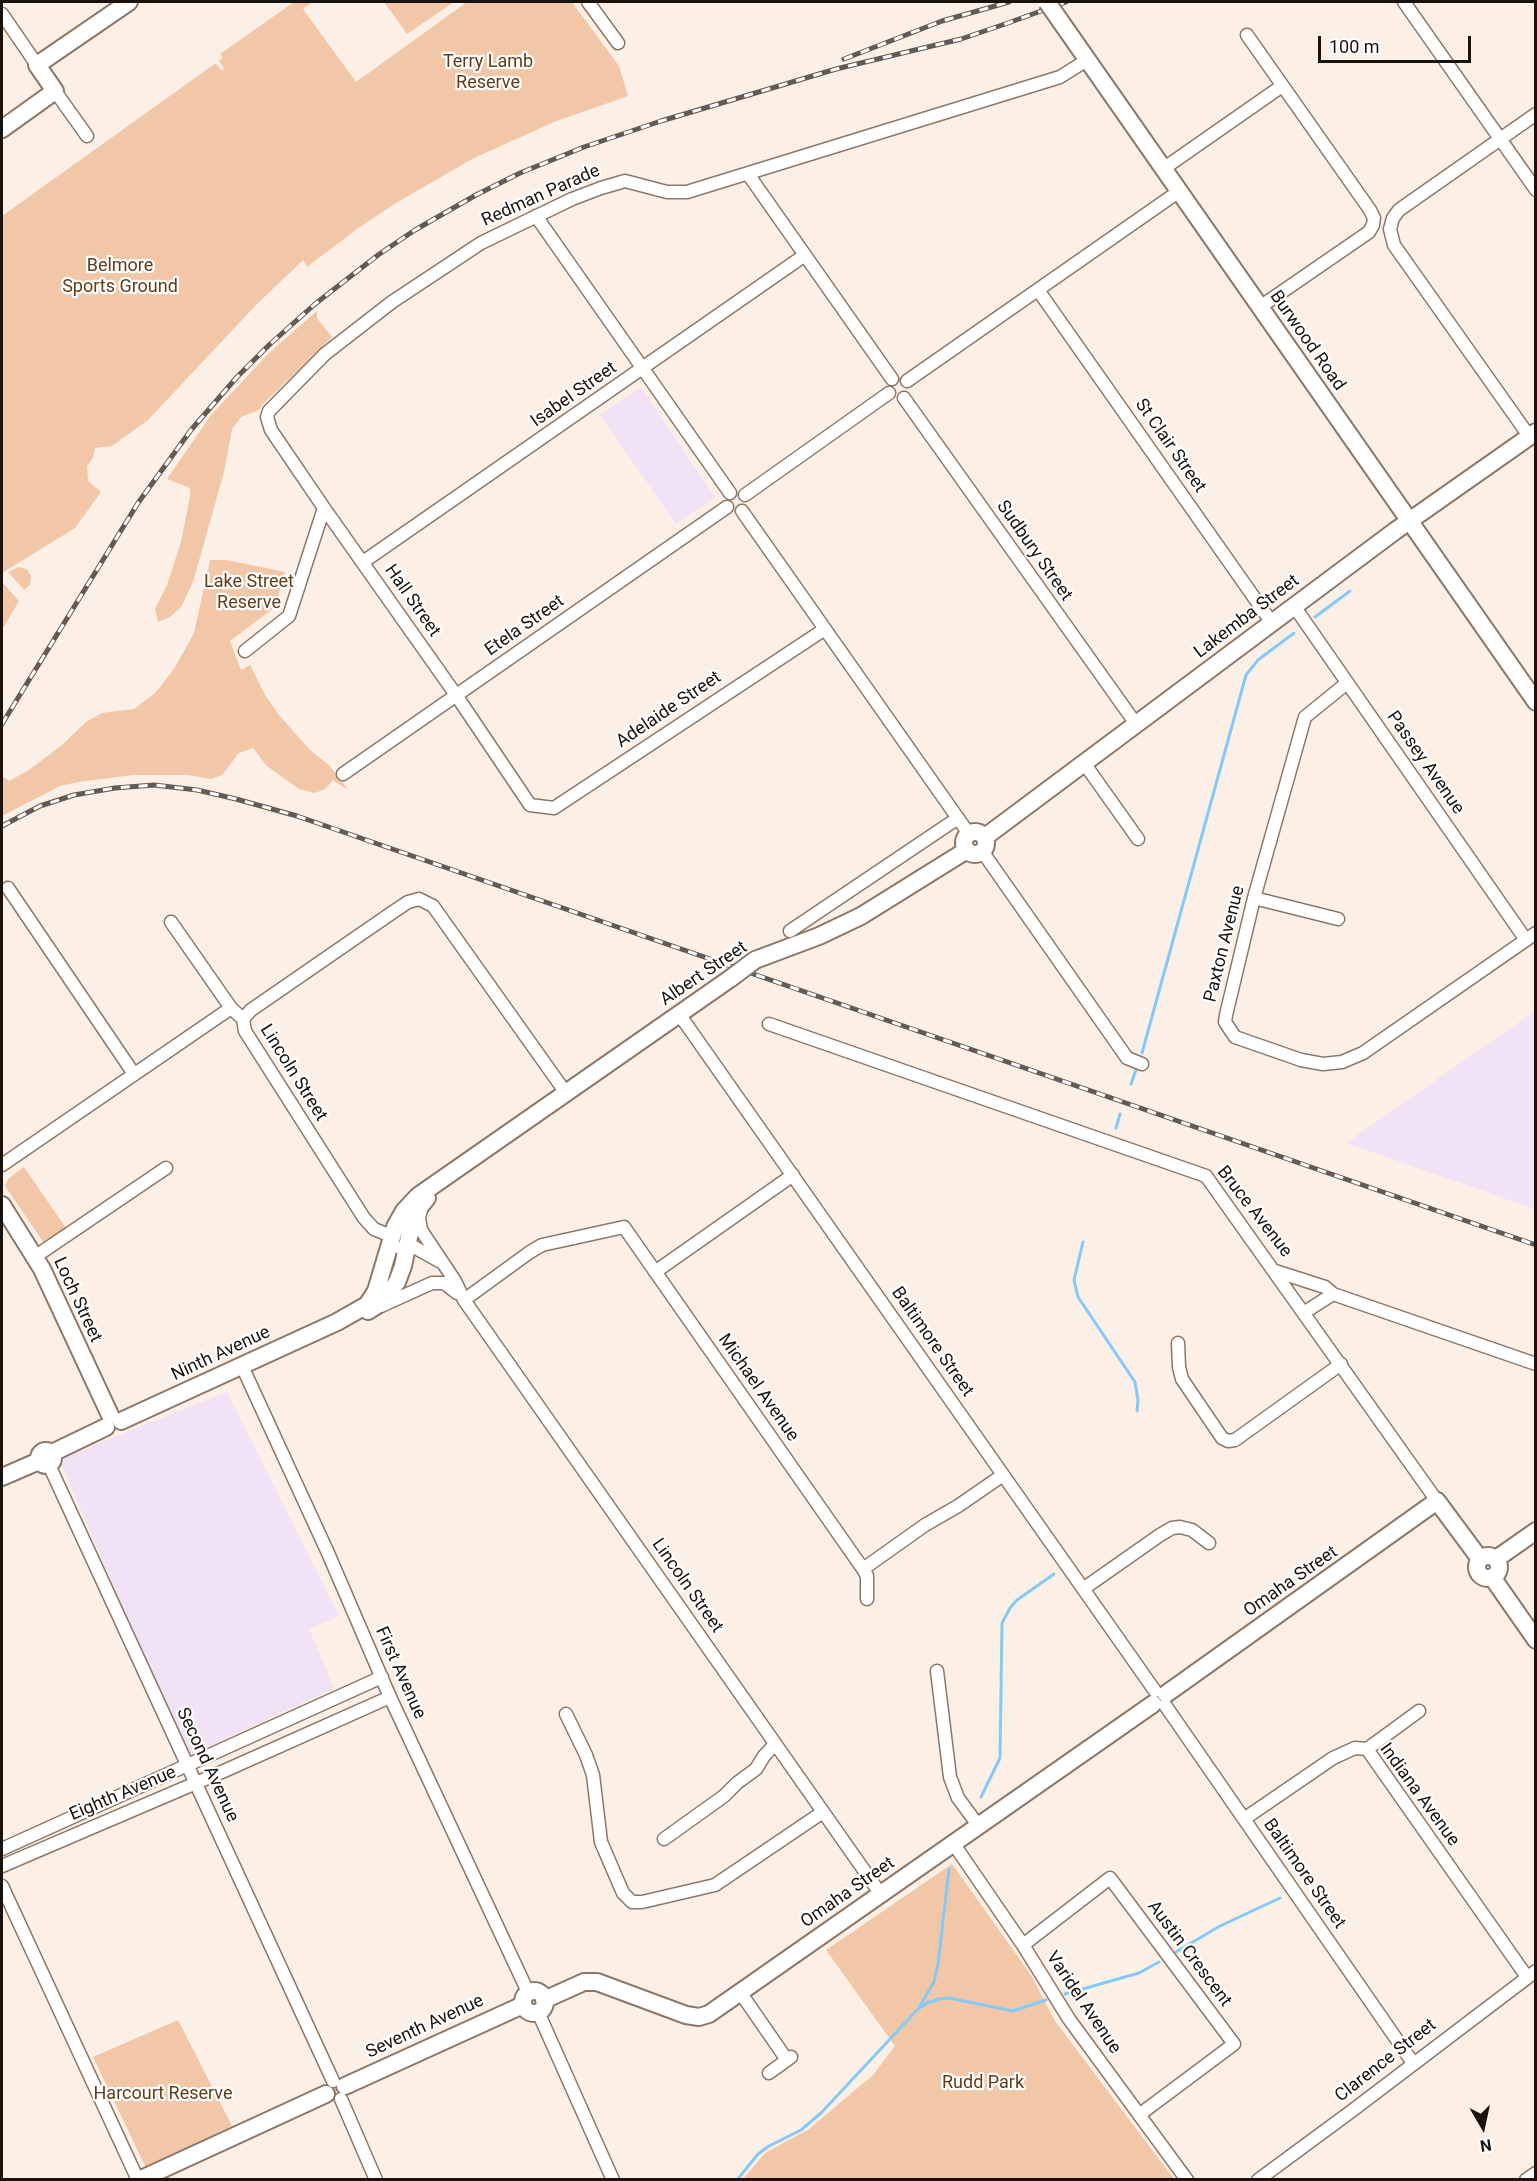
<!DOCTYPE html>
<html>
<head>
<meta charset="utf-8">
<style>
	body { margin:0 }
	#map { position:relative; width:1537px; height:2181px; overflow:hidden; background:#fcefe5; font-family:Roboto,sans-serif }
	canvas { display:block }
	.frame { position:absolute; inset:0; border:3px solid #1a120c; pointer-events:none }
	.north { position:absolute; left:1453px; top:2097px; width:60px; height:60px; -webkit-text-stroke:4px #fff; paint-order:stroke; rotate:171deg; font-size:16px; font-weight:700; line-height:24px; text-align:center; color:#1a120c }
	.north::after { content:''; display:block; margin:auto; width:21px; height:27px; background:#1a120c; clip-path:polygon(50% 0,100% 100%,50% 72%,0 100%) }
	.scale { position:absolute; left:1318px; top:36px; width:153px; height:27px; box-sizing:border-box; border:3px solid #1a120c; border-top:0; padding-left:8px; font-size:18px; line-height:21px; white-space:nowrap; color:#1a120c; -webkit-text-stroke:4px #fff; paint-order:stroke }
</style>
</head>
<body>
<div id="map">
<canvas width="1537" height="2181"></canvas>
<div class="frame"></div>
<div class="north">N</div>
<div class="scale">100 m</div>
</div>
<script>
const ctx = document.querySelector('canvas').getContext('2d');
ctx.lineJoin = 'round';
function fillPath(path, color) { ctx.fillStyle = color; ctx.fill(path, 'evenodd'); }
const shape = rows => new Path2D(rows.map(r => 'M' + r).join(''));
function strokePath(path, color, width, dash) { ctx.strokeStyle = color; ctx.lineWidth = width; ctx.lineCap = dash ? 'butt' : 'round'; ctx.setLineDash(dash || []); ctx.stroke(path); }
function label(font, color, halo, rows, align = 'center') {
  ctx.font = font + ' Roboto,sans-serif'; ctx.lineWidth = 4.5; ctx.setLineDash([]); ctx.textBaseline = 'middle'; ctx.strokeStyle = halo; ctx.fillStyle = color; for (const [text, x, y, turn = 0] of rows) {
    ctx.save(); ctx.translate(x, y); ctx.rotate((+turn || 0) * Math.PI / 180); ctx.textAlign = isNaN(turn) ? turn : align; if (halo) ctx.strokeText(text, 0, 0); ctx.fillText(text, 0, 0); ctx.restore();
  }
}
fillPath(shape([
	[641,388,715,497,676,524,600,415],
	[1535,1011,1535,1209,1346,1143],
	[227,1392,339,1616,309,1629,334,1688,190,1755,147,1663,59,1459]
]), '#f1e2f5');
fillPath(shape([
	[294,2,312,2,303,9,356,82,467,2,572,2,619,66,628,96,554,122,472,159,396,203,357,229,307,267,303,260,256,305,148,420,112,446,95,448,93,458,87,466,88,481,101,492,75,528,2,573,2,216,216,63,221,70,224,69,219,61,223,58,220,54],
	[384,2,454,2,407,34],
	[317,311,317,318,332,337,263,404,259,410,241,417,232,429,224,472,193,582,181,607,170,617,158,622,155,609,167,585,181,542,190,496,190,488,167,479,211,415,270,352],
	[210,560,226,560,285,572,275,607,230,641,241,670,250,665,265,695,279,715,310,750,329,765,348,790,333,780,325,789,315,793,299,789,267,766,253,748,239,753,222,775,211,779,188,775,133,775,78,782,60,786,2,816,2,776,9,781,29,770,62,745,86,722,102,713,134,709,155,693,174,669,194,633],
	[18,567,27,569,31,576,30,585,24,590,8,572],
	[2,582,19,601,2,630],
	[24,1167,68,1231,46,1246,5,1186,8,1179],
	[952,1864,1031,1975,1055,2021,1174,2179,743,2179,765,2153,809,2129,873,2075,895,2046,826,1950],
	[178,2020,232,2126,146,2168,93,2057]
]), '#f1c7a8');
strokePath(shape([
	[1315,617,1350,591],
	[1142,1053,1246,675,1258,660,1294,633],
	[1131,1084,1137,1067],
	[1116,1128,1120,1114],
	[1083,1242,1074,1280,1078,1297,1135,1382,1138,1400,1137,1411],
	[981,1797,1000,1758,1002,1623,1010,1608,1017,1600,1054,1574],
	[1176,1952,1220,1926,1280,1898],
	[1065,1994,1139,1973,1159,1962],
	[920,2006,934,1982,938,1964,949,1869],
	[737,2180,758,2154,769,2146,801,2130,821,2113,918,2009,927,2003,939,1999,949,1998,1013,2011,1046,2000]
]), '#84caf9', 3);
const street = shape([
	[588,2,618,43],
	[1404,2,1536,190],
	[2,14,37,65],
	[1247,35,1370,210,1374,218,1373,225,1369,232,1260,307],
	[55,91,87,136],
	[1163,169,1282,86],
	[748,174,892,379],
	[536,216,730,493],
	[1038,290,1272,623],
	[907,381,1178,192],
	[904,398,1136,724],
	[1529,436,1394,245,1390,229,1393,218,1399,210,1536,114],
	[745,495,889,393],
	[742,511,969,834],
	[363,562,805,255],
	[1294,606,1526,940],
	[825,629,554,808,530,805,456,695,324,508,271,430,267,417,269,411,325,354,392,302,481,243,572,199,601,188,625,181,667,192,687,192,1060,77,1087,60],
	[245,651,289,616,324,508],
	[1347,683,1305,717,1254,898,1226,1015,1225,1022,1235,1037,1301,1060,1323,1064,1342,1062,1363,1053,1536,933],
	[1084,763,1138,839],
	[343,774,727,507],
	[982,851,1127,1058,1142,1064],
	[8,888,134,1074],
	[1254,898,1338,919],
	[171,922,231,1008,243,1019,245,1031,364,1218,374,1229,391,1236],
	[790,931,958,818],
	[679,1014,1155,1691],
	[243,1019,251,1010,393,912,408,902,419,899,433,906,566,1093],
	[769,1024,1206,1176,1437,1501],
	[2,1165,231,1008],
	[421,1210,419,1218,421,1230,455,1281,464,1300,880,1893],
	[400,1248,407,1246,414,1247,439,1261],
	[36,1256,166,1168],
	[1275,1271,1325,1287,1333,1294,1536,1364],
	[655,1272,793,1175],
	[464,1300,530,1252,542,1245,624,1227,863,1569,867,1576,867,1599],
	[381,1306,432,1283,444,1283,457,1293],
	[1305,1312,1333,1294],
	[1178,1343,1179,1367,1182,1379,1222,1438,1228,1441,1235,1440,1341,1364],
	[242,1366,328,1553,390,1697,528,1992],
	[49,1465,333,2081],
	[863,1569,925,1525,958,1506,1003,1475],
	[1083,1589,1160,1535,1172,1528,1180,1527,1192,1530,1209,1543],
	[937,1671,950,1777,958,1798,978,1825],
	[1165,1705,1413,2063],
	[566,1714,586,1755,593,1775,601,1842,623,1893,632,1902,642,1902,715,1885,823,1812],
	[1367,1749,1419,1711],
	[1244,1819,1333,1758,1355,1748,1367,1749,1527,1977],
	[664,1839,724,1796,737,1783,756,1769,764,1756,775,1744],
	[953,1843,1023,1945,1069,2019,1187,2180],
	[2,1849,382,1677],
	[2,1866,224,1771,390,1697],
	[2,1886,138,2180],
	[1023,1945,1110,1878,1234,2044,1139,2115],
	[740,1992,787,2060],
	[538,2012,613,2180],
	[769,2073,791,2057],
	[341,2099,376,2180],
	[1258,2180,1353,2110,1536,1971],
	[1526,2180,1536,2173]
]);
const secondary = shape([
	[1061,22,1536,702],
	[2,129,55,91,37,65,129,2],
	'964 843a11 11 0 1 1 22 0a11 11 0 1 1-22 0Z',
	[985,837,1395,531,1536,432],
	[755,960,819,936,861,916,967,850],
	[2,1205,42,1269,110,1415],
	[368,1311,382,1302,397,1282,403,1266,412,1223,419,1208,427,1198],
	[121,1421,337,1322,367,1305,376,1291,395,1227,404,1211,418,1196,731,978],
	'39 1458a7 7 0 1 1 14 0a7 7 0 1 1-14 0Z',
	[52,1453,106,1427],
	[2,1477,39,1461],
	'1477 1567a11 11 0 1 1 22 0a11 11 0 1 1-22 0Z',
	[1496,1559,1536,1531],
	[1492,1577,1536,1640],
	[1166,1694,1437,1501,1480,1559],
	'523 2002a11 11 0 1 1 22 0a11 11 0 1 1-22 0Z',
	[544,2000,584,1982,597,1982,686,2015,699,2017,709,2014,1153,1704],
	[345,2086,523,2005],
	[139,2180,326,2094]
]);
strokePath(street, '#8c7869', 15);
strokePath(secondary, '#8c7869', 20);
strokePath(street, '#fff', 12);
strokePath(secondary, '#fff', 16);
const rail = shape([
	[844,59,942,21,1009,2],
	[2,724,138,503,191,430,237,377,269,345,315,304,378,255,415,230,476,195,520,173,584,147,661,121,836,69,961,39,1008,23,1066,2],
	[2,826,40,806,74,795,115,788,154,785,197,790,236,799,297,816,1536,1245]
]);
strokePath(rail, '#645a53', 5);
strokePath(rail, '#fff', 3, [9]);
const secondaryBridge = shape([
	[1047,2,1061,22],
	[731,978,755,960]
]);
strokePath(secondaryBridge, '#8c7869', 20, []);
strokePath(secondaryBridge, '#fff', 16);
label('18px', '#643b17', '#fff', [
	["Terry Lamb",488,62],
	["Reserve",488,83],
	["Belmore",120,266],
	["Sports Ground",120,287],
	["Lake Street",249,582],
	["Reserve",249,603],
	["Rudd Park",983,2083],
	["Harcourt Reserve",163,2094]
]);
label('18px', '#1a120c', '#fff', [
	["Redman Parade",541,196,-24],
	["Burwood Road",1307,341,55],
	["Isabel Street",574,395,-35],
	["St Clair Street",1170,446,55],
	["Sudbury Street",1034,551,55],
	["Hall Street",412,601,55],
	["Lakemba Street",1247,617,-37],
	["Etela Street",525,626,-35],
	["Adelaide Street",669,710,-34],
	["Passey Avenue",1425,763,55],
	["Paxton Avenue",1225,944,-76],
	["Albert Street",704,974,-34],
	["Lincoln Street",293,1073,58],
	["Bruce Avenue",1254,1212,52],
	["Loch Street",77,1300,65],
	["Baltimore Street",932,1342,55],
	["Ninth Avenue",221,1354,-25],
	["Michael Avenue",758,1388,55],
	["Omaha Street",1291,1582,-35],
	["Lincoln Street",687,1586,55],
	["First Avenue",400,1673,66],
	["Second Avenue",207,1765,65],
	["Eighth Avenue",123,1794,-23],
	["Indiana Avenue",1419,1795,54],
	["Baltimore Street",1304,1874,55],
	["Omaha Street",848,1893,-35],
	["Austin Crescent",1189,1954,53],
	["Varidel Avenue",1083,2003,56],
	["Seventh Avenue",425,2027,-25],
	["Clarence Street",1386,2061,-38]
]);
</script>
</body>
</html>
